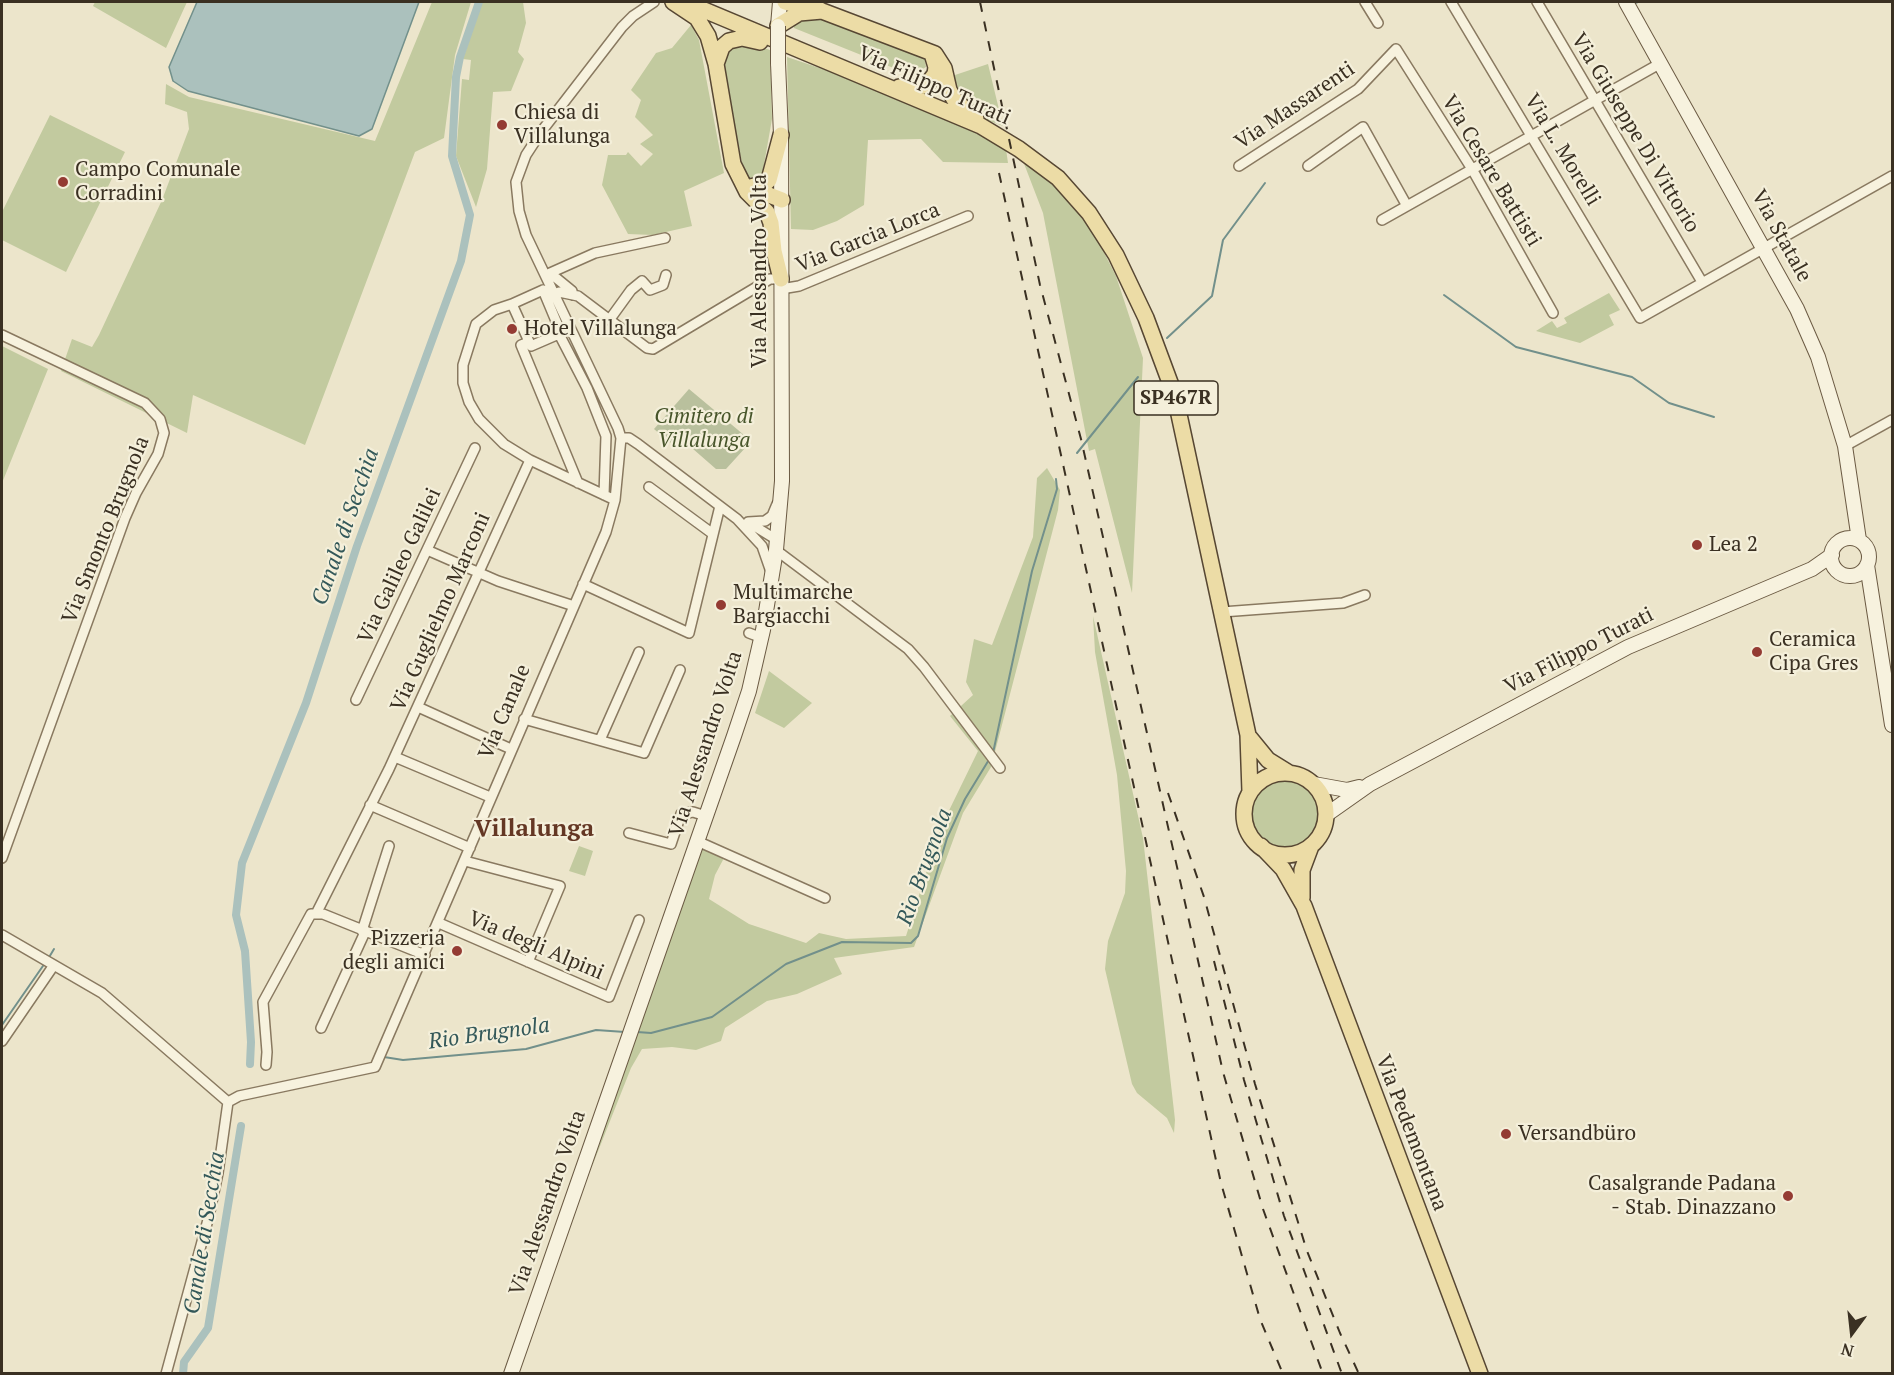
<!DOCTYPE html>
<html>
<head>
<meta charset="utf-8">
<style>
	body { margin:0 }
	#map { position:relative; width:1894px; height:1375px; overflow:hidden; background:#ece5cb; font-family:"PT Serif",serif }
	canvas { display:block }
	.frame { position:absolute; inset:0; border:3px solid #3a3022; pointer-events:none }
	.north { position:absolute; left:1822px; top:1303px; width:60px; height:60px; -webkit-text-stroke:4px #f4efda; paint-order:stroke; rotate:195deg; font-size:16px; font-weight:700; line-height:24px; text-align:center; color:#3a3022 }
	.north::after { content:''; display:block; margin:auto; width:21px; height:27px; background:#3a3022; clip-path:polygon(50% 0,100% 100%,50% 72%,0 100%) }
</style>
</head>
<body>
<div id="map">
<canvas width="1894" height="1375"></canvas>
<div class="frame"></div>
<div class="north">N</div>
</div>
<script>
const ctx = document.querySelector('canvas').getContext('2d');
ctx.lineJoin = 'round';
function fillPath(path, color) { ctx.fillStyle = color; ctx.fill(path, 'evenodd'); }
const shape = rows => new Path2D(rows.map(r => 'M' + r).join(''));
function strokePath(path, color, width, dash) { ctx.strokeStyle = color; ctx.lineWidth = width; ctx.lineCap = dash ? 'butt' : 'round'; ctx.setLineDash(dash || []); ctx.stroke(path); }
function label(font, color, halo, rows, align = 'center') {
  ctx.font = font + ' "PT Serif",serif'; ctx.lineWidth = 4.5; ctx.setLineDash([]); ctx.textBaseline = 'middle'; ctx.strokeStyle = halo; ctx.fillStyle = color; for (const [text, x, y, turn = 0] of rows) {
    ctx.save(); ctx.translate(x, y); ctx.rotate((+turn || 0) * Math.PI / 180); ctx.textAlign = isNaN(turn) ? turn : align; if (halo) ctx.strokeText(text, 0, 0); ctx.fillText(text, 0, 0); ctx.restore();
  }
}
fillPath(shape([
	[95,2,187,2,166,48,93,6],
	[432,2,471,2,455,55,444,138,415,152,305,445,193,395,187,433,61,371,72,339,92,347,99,335,162,200,189,129,187,112,165,104,166,84,189,97,375,141],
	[482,2,523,2,526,23,518,52,524,59,511,91,493,92,487,169,476,207,456,156,462,79,469,80,471,60,463,59],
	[816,14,925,58,926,67,917,72,906,73,794,28,792,19],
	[691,25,699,40,724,173,684,191,692,226,653,235,628,234,602,185,608,155,626,155,628,152,641,166,653,154,640,144,653,135,635,117,641,100,631,90,656,53,672,48],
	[746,42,770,50,772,119,762,176,749,178,743,166,729,108,724,66,727,49],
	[787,57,873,86,975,132,1006,149,1008,163,943,162,921,139,868,140,864,205,837,221,813,230,791,229],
	[988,64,1003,126,987,120,966,97,954,88,949,77],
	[50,115,125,152,66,272,2,240,2,212],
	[1023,161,1031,165,1064,195,1092,229,1116,276,1143,358,1132,593,1095,449,1089,451,1043,213],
	[1609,293,1620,310,1609,315,1614,325,1580,343,1536,331,1552,321,1557,328,1567,323,1564,318],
	[2,346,48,369,2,483],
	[1047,468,1060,490,1058,510,991,767,963,813,914,947,834,958,842,974,797,994,767,1001,725,1028,721,1041,696,1050,672,1047,642,1049,631,1068,591,1169,657,973,702,849,724,858,715,875,709,899,749,924,806,943,819,933,846,939,906,936,940,829,978,751,950,716,973,695,966,682,974,639,992,645,1033,537,1037,478],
	[1093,616,1143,838,1175,1120,1174,1133,1167,1118,1137,1093,1132,1084,1105,969,1108,941,1125,893,1126,871,1117,775,1095,652],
	[769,671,812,703,784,728,755,713],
	'1252 813a34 34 0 1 1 68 0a34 34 0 1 1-68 0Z',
	[579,846,593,851,585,876,569,871]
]), '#c2ca9f');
fillPath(shape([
	[689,389,744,435,746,447,726,469,716,469,677,435,670,443,654,429]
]), '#b9c09d');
const water = shape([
	[197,2,419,2,372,129,359,136,188,91,173,81,169,67,197,2]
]);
fillPath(water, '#abc1bd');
strokePath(water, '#72908b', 1.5);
strokePath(shape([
	[1635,3,1638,2],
	[1444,295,1516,347,1632,377,1669,403,1714,417],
	[1167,338,1212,296,1223,240,1265,183],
	[1077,453,1138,377],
	[993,753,1032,571,1057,489,1056,479],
	[48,959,54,949],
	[2,1025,45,963],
	[637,1032,651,1033,712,1017,786,964,842,942,911,943,918,936,947,838,965,799,990,758],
	[384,1057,403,1060,526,1049,596,1030,625,1032]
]), '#72908b', 2);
strokePath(shape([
	[250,1064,251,1042,245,951,236,915,242,863,306,703,357,546,461,261,470,215,452,156,456,77,460,57,479,2],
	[183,1374,184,1362,208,1328,241,1126]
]), '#abc1bd', 8);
const minor = shape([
	[1365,2,1378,23],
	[1451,2,1640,318,1892,176],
	[1537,2,1702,282],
	[1239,166,1358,89,1396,49,1472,169,1553,313],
	[1308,166,1363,127,1407,206],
	[1382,220,1661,63],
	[781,289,799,286,968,216],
	[543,290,561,333,531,346,512,304,543,290],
	[573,295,572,291,550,273,595,253,665,238],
	[553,296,559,292,578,296,647,348,653,349,770,279,781,279],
	[512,304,494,310,476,324,463,365,463,383,469,402,479,419,504,444,530,460,615,500],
	[610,319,631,290,642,281,650,290,663,285,666,275],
	[559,334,587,388,606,436,604,495],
	[2,335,145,403,160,419,164,433,158,454,136,493,125,518,2,858],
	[529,342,521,345,578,483],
	[621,438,629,438,638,444,737,519,762,546,770,569],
	[1845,446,1892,420],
	[649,487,713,534],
	[748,522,765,521,772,516,777,504],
	[751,524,777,540],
	[427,550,498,581,574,606],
	[776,550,908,649,924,667,1000,768],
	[583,584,689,633,720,506],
	[1222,612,1343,603,1365,595],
	[749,633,762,638],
	[356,700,475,448],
	[418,707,511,749],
	[524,719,644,753,680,670],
	[600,740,639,652],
	[395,757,490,797],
	[370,805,470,848],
	[629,833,671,844,681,814,693,812,706,816],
	[697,841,825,898],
	[465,861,560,886,528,962],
	[317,912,389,769,530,460],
	[439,923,609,997,639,920],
	[362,931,389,846],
	[2,935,102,993,228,1102],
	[321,1028,365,932],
	[2,1041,54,965],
	[266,1065,267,1052,263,1002,311,914,323,914,425,955],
	[228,1102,239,1096,375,1067,606,532,615,500,621,438,618,428,526,235,519,211,516,182,526,155,541,132,622,27,633,16,654,2],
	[166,1374,209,1216,218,1173,228,1102]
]);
const secondary = shape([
	[1626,2,1797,309,1818,357,1845,446,1859,540],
	[778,26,780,2],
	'1831 557a19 19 0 1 1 38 0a19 19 0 1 1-38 0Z',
	[1867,565,1892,725],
	[1314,784,1347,790,1359,787],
	[1326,815,1370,784,1628,647,1812,569,1832,555],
	[511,1374,734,736,749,691,763,630,776,550,782,481,781,135,778,63]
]);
const primary = shape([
	[673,2,697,18,708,36,716,64,733,164,747,192,767,212,771,223,774,251,781,279],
	[685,2,981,126,1019,149,1058,178,1089,213,1116,255,1146,318,1175,396,1248,735,1250,792],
	[785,2,809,10],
	[806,2,822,11,935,54,944,68,949,90,954,99,976,119],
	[778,26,799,13,822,11],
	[716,64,722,47,729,41,742,38,760,42],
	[899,87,926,86,935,74,936,67,933,57],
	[749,187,765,184,769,180,781,135],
	[751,188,782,200],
	[1250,738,1268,760,1289,773],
	'1244 814a41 41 0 1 1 82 0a41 41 0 1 1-82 0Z',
	[1261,846,1283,869,1304,906,1480,1374],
	[1302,898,1302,870,1311,846]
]);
strokePath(minor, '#897960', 12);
strokePath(secondary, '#6b5a43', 16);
strokePath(primary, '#574733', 18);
strokePath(minor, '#f7f2de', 9);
strokePath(secondary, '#f7f2de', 14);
strokePath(primary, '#ecdca6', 15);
strokePath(shape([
	[980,2,1040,285,1081,439,1223,1072,1263,1209,1323,1374],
	[999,173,1221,1183,1260,1319,1283,1374],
	[1168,793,1204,897,1255,1084,1307,1251,1340,1333,1359,1374],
	[1214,961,1244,1080,1284,1216,1342,1374]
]), '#3a3022', 2, [10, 10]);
const secondaryBridge = shape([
	[778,63,778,26]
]);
strokePath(secondaryBridge, '#6b5a43', 16, []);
strokePath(secondaryBridge, '#f7f2de', 14);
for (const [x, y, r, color] of [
	[502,125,6,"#943b33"],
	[63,182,6,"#943b33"],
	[512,329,6,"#943b33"],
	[1697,545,6,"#943b33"],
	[721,605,6,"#943b33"],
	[1757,652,6,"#943b33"],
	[457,951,6,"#943b33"],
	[1506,1134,6,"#943b33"],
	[1788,1196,6,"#943b33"]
]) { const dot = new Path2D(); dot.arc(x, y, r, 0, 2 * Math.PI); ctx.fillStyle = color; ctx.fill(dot); strokePath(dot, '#f4efda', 2); }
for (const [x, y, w] of [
	[1176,398,84]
]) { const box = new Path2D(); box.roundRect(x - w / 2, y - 17, w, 34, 4.5); ctx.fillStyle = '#f4efda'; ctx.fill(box); strokePath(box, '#3a3022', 1.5); }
label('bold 20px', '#3a3022', null, [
	["SP467R",1176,398]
]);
label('21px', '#3a3022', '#f4efda', [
	["Via Filippo Turati",934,86,24],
	["Via Massarenti",1295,106,-34],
	["Via Giuseppe Di Vittorio",1635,133,59],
	["Via L. Morelli",1562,150,59],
	["Via Cesare Battisti",1491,171,59],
	["Via Statale",1781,236,61],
	["Via Garcia Lorca",868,238,-22],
	["Via Alessandro Volta",760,271,-90],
	["Via Smonto Brugnola",106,530,-68],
	["Via Galileo Galilei",400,566,-65],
	["Via Guglielmo Marconi",441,612,-66],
	["Via Filippo Turati",1579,651,-27],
	["Via Canale",505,712,-67],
	["Via Alessandro Volta",706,744,-72],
	["Via degli Alpini",536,946,23],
	["Via Pedemontana",1411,1133,69],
	["Via Alessandro Volta",548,1203,-71]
]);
label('21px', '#3a3022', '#f4efda', [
	["Chiesa di",514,113],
	["Villalunga",514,137],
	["Campo Comunale",75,170],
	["Corradini",75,194],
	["Hotel Villalunga",524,329],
	["Lea 2",1709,545],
	["Multimarche",733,593],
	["Bargiacchi",733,617],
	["Ceramica",1769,640],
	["Cipa Gres",1769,664],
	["Pizzeria",445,939,"right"],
	["degli amici",445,963,"right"],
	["Versandbüro",1518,1134],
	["Casalgrande Padana",1776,1184,"right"],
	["- Stab. Dinazzano",1776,1208,"right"]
], 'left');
label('italic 21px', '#47552a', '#f4efda', [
	["Cimitero di",704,417],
	["Villalunga",704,441]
]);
label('italic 22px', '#335859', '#f4efda', [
	["Canale di Secchia",346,527,-71],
	["Rio Brugnola",925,867,-70],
	["Rio Brugnola",489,1034,-8],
	["Canale di Secchia",205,1233,-81]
]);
label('bold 24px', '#643724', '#f4efda', [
	["Villalunga",534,829]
]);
</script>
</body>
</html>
